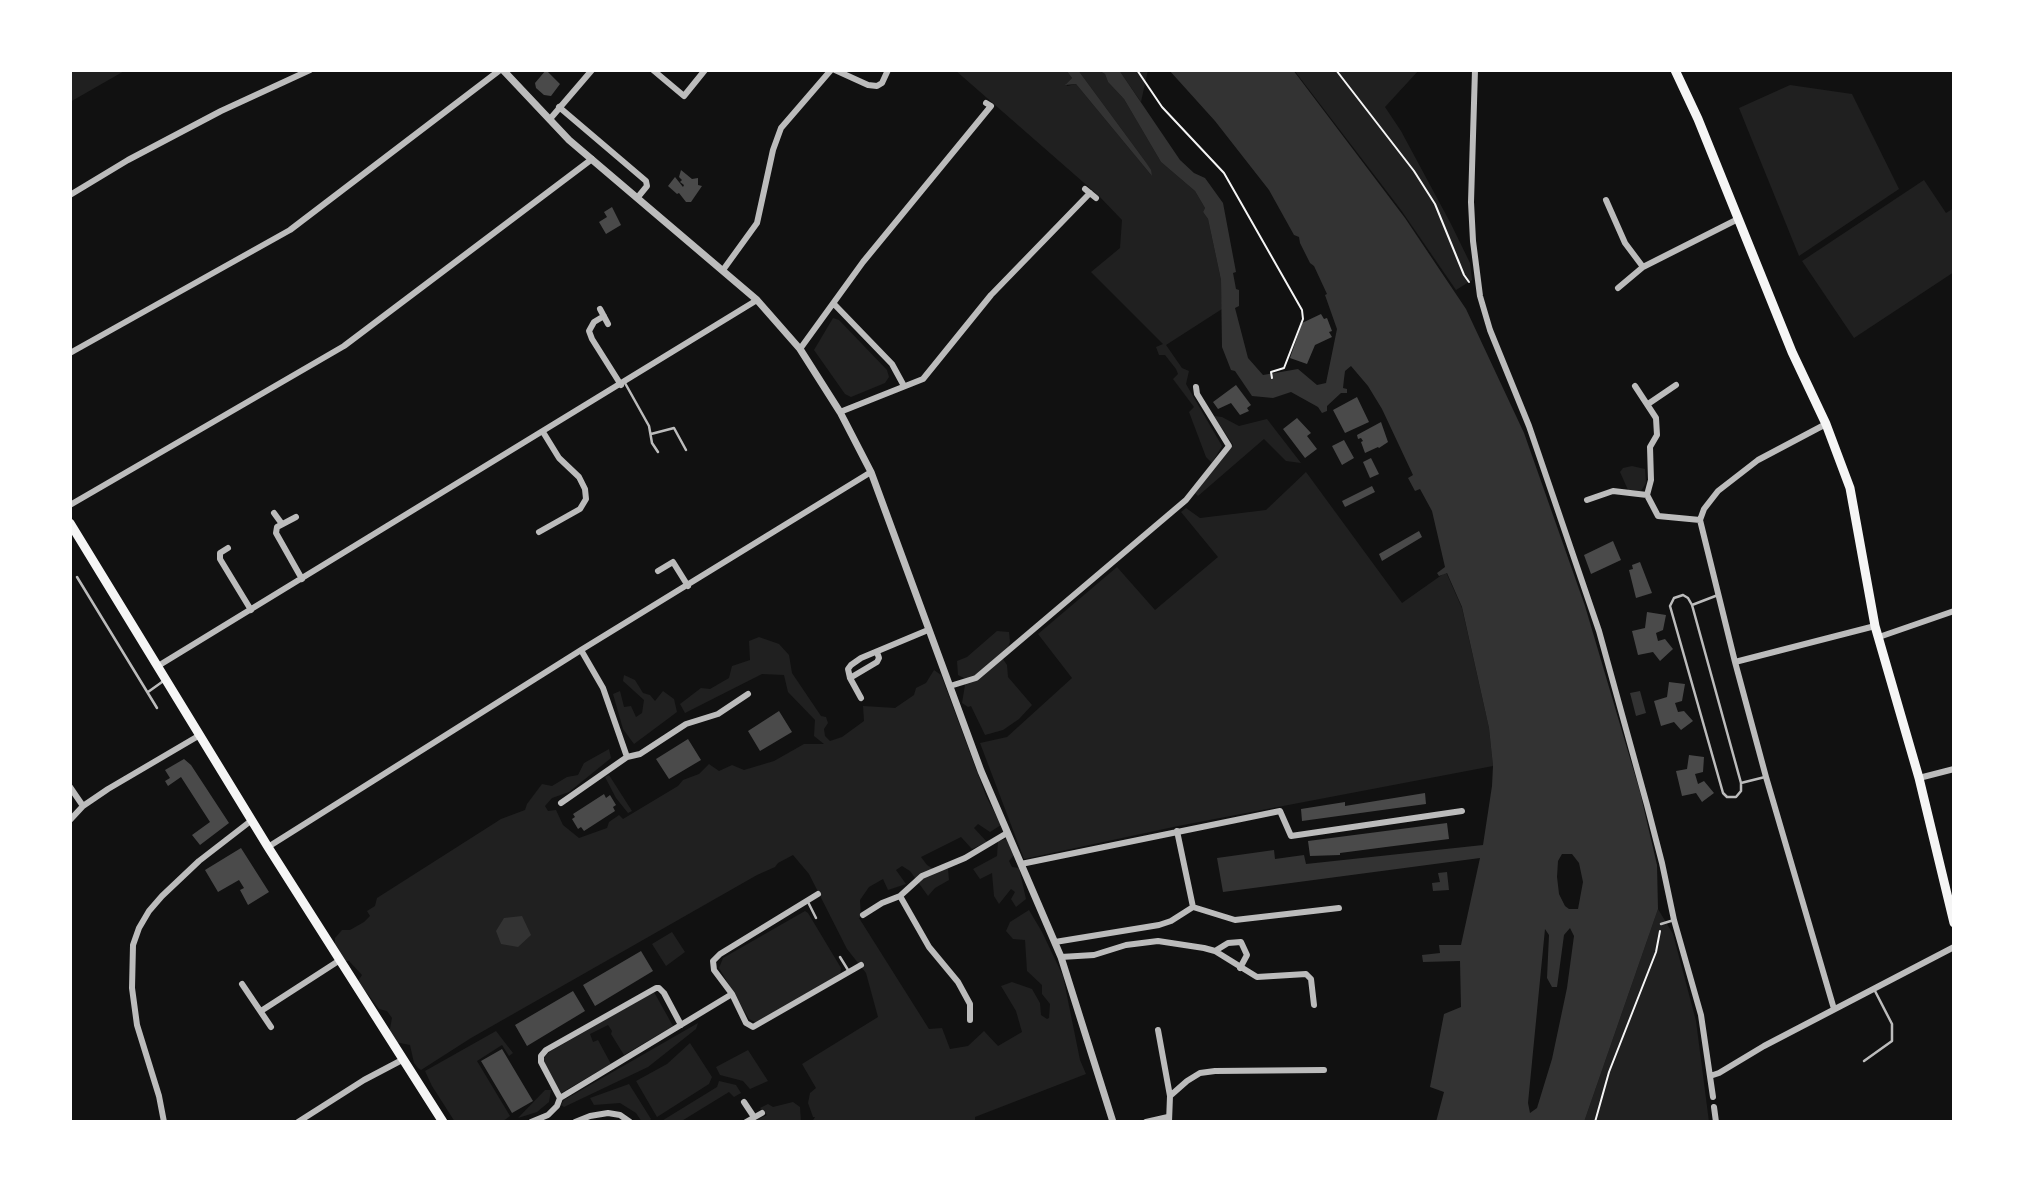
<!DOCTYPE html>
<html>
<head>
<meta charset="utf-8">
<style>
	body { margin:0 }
	#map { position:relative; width:2024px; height:1192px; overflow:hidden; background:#111; font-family:Roboto,sans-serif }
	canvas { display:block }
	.frame { position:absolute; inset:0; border:72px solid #fff; pointer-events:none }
</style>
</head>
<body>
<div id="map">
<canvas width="2024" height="1192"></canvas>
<div class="frame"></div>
</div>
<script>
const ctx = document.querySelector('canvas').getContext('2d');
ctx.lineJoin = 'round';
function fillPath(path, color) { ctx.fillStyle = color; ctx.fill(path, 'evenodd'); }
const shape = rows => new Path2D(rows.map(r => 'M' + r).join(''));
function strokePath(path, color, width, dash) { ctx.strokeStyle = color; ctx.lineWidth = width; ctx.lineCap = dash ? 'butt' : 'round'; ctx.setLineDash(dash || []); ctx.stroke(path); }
fillPath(shape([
	[70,70,126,70,70,102],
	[955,70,1066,70,1072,78,1066,84,1067,86,1076,84,1152,176,1145,161,1078,70,1098,70,1105,74,1108,82,1124,99,1161,162,1195,191,1205,208,1203,212,1208,219,1221,280,1222,309,1166,345,1182,368,1189,371,1186,384,1222,446,1212,463,1206,457,1189,412,1194,407,1173,379,1178,374,1176,369,1165,355,1159,355,1156,347,1163,344,1091,272,1120,248,1122,220,1099,196],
	[1119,70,1148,70,1141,102],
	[1294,70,1419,70,1385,107,1401,131,1451,224,1470,263,1472,280,1456,290,1401,210],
	[1790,85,1852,94,1899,189,1799,256,1739,108],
	[1924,180,1946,213,1954,208,1954,272,1854,338,1802,261],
	[833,318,839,320,887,370,889,377,885,383,851,397,845,394,814,350],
	[1214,416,1222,417,1239,426,1267,419,1301,463,1286,461,1264,439,1198,496,1195,493,1233,445],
	[1632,466,1645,469,1646,483,1641,491,1628,490,1620,472,1623,468],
	[1306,472,1402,603,1446,572,1462,608,1489,728,1493,766,1178,826,1024,859,980,743,1007,737,1072,678,1038,634,1117,567,1155,610,1218,557,1181,512,1186,508,1200,518,1266,510],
	[997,631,1009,632,1010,642,1003,659,1007,665,1008,677,1032,705,1019,719,1003,730,985,735,971,706,968,707,962,703,966,679,958,675,957,661,967,657],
	[759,637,779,644,789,655,792,673,821,716,826,717,828,723,824,729,825,736,830,741,842,737,864,721,863,706,895,708,914,695,916,688,926,683,934,670,941,675,986,796,1001,825,990,832,978,824,974,828,987,842,972,849,961,837,921,857,927,865,935,870,948,869,949,880,935,888,928,896,910,871,902,866,896,870,906,884,888,890,883,879,869,887,860,900,861,917,859,918,929,1029,942,1028,950,1049,968,1046,984,1031,998,1046,1022,1032,1016,1011,1001,986,1012,982,1032,989,1040,1003,1041,1015,1047,1019,1049,1018,1050,1004,1042,994,1042,985,1027,971,1025,940,1013,939,1006,931,1010,922,1029,910,1042,932,1063,976,1080,1060,1086,1074,975,1117,975,1122,812,1122,815,1117,813,1117,808,1103,810,1093,816,1088,802,1064,878,1017,866,973,847,949,809,874,793,855,778,863,775,867,757,875,471,1038,421,1070,418,1068,414,1063,410,1045,395,1042,389,1034,392,1018,387,1011,379,1009,367,993,356,984,362,975,349,961,343,961,335,950,335,938,342,930,350,930,364,922,370,916,367,911,375,906,377,898,501,819,525,810,527,804,542,784,552,786,567,777,578,775,584,763,609,749,611,758,569,792,552,798,545,806,548,811,556,810,563,825,579,838,607,828,609,822,619,815,623,819,678,786,683,780,699,774,709,764,719,771,732,765,744,770,774,761,804,744,824,744,814,736,815,720,788,692,784,675,762,674,685,713,680,704,701,688,710,689,729,678,732,666,750,660,749,641],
	[624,675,635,680,643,693,650,695,655,701,663,691,674,699,677,712,634,744,623,729,613,694,620,691,624,707,631,706,636,717,642,713,644,700,623,681],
	[609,775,632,811,628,813,616,798,605,777],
	[1007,839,1014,855,1009,861,1012,867,1019,868,1026,899,1016,907,1011,899,1015,892,1011,889,999,904,994,896,992,873,980,879,973,869,997,856,998,841],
	[1658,909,1673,934,1696,1021,1709,1122,1584,1122],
	[805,911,808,913,841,968,840,975,757,1023,749,1019,719,968,723,958],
	[672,932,685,952,666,966,652,944],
	[654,992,673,1026,624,1055,611,1034,612,1031,608,1025,590,1034,593,1042,598,1040,611,1064,561,1093,544,1065,544,1058,549,1052],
	[698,1023,696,1029,648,1067,564,1107,561,1105,564,1100],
	[496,1031,513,1053,509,1056,502,1045,477,1061,510,1116,502,1122,455,1122,432,1086,425,1071],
	[690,1043,712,1077,709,1084,657,1117,636,1081,667,1064],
	[748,1050,768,1081,750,1089,743,1081,720,1075,716,1067],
	[719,1081,736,1085,741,1093,734,1097,729,1092,680,1122,660,1122,717,1087],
	[629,1084,651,1119,649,1122,642,1122,636,1113,620,1103,594,1105,590,1098],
	[545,1090,551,1090,549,1102,537,1112,518,1118],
	[793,1102,800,1107,801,1122,752,1122,767,1115,760,1108,768,1104,773,1107]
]), '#202020');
fillPath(shape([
	[1066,70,1078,70,1145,161,1151,170,1152,176,1076,84,1065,85,1072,78],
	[1098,70,1119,70,1180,160,1194,173,1205,178,1223,203,1236,272,1233,273,1236,289,1239,290,1239,306,1235,308,1248,358,1263,375,1298,369,1317,385,1326,383,1337,329,1325,295,1327,294,1314,266,1310,263,1300,243,1299,237,1294,235,1269,190,1215,121,1169,70,1293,70,1405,218,1466,309,1524,433,1585,606,1640,792,1657,865,1658,909,1584,1122,1436,1122,1444,1092,1430,1087,1444,1014,1461,1007,1460,961,1423,962,1422,955,1440,953,1439,945,1461,945,1480,858,1223,892,1217,858,1274,850,1275,859,1304,855,1306,864,1483,845,1492,786,1493,766,1489,728,1462,607,1447,573,1439,576,1437,573,1445,567,1432,511,1420,489,1415,491,1408,478,1413,475,1382,409,1368,386,1351,366,1345,371,1344,379,1343,388,1347,389,1347,393,1341,393,1327,406,1327,411,1322,413,1318,407,1291,392,1273,398,1252,396,1235,371,1231,370,1222,347,1221,280,1208,219,1203,212,1205,208,1195,191,1161,162,1124,99,1108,82,1105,74],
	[1562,854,1572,854,1579,863,1583,882,1578,909,1569,909,1565,906,1559,894,1557,877,1558,861],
	[1570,928,1574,936,1567,988,1552,1059,1537,1108,1530,1113,1528,1103,1545,929,1549,935,1547,978,1552,987,1557,987,1564,935],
	[1640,691,1646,713,1636,716,1630,693],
	[1447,872,1449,890,1433,891,1432,883,1440,882,1438,873],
	[522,916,531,935,518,947,501,944,496,931,504,918]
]), '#333');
fillPath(shape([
	[546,70,560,84,551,96,544,95,536,88,535,83],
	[681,170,692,179,698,178,698,185,702,186,691,202,686,202,679,193,677,194,668,186,675,177,683,187,684,185,680,182,682,180,679,177],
	[612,207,621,225,606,234,599,222,607,217,604,212],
	[1321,314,1324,319,1327,318,1332,331,1329,332,1332,337,1315,345,1307,364,1290,358,1302,323],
	[1236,385,1251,405,1247,408,1249,411,1240,415,1231,403,1218,409,1213,402],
	[1357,397,1369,422,1345,433,1333,410],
	[1297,418,1311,433,1307,436,1317,449,1305,458,1283,429],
	[1381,422,1388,442,1379,448,1378,447,1365,453,1361,442,1363,441,1361,438,1358,439,1357,435],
	[1344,440,1354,458,1342,465,1332,446],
	[1371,458,1379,474,1370,478,1363,462],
	[1372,486,1375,492,1345,507,1342,501],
	[1419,531,1422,537,1382,561,1379,554],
	[1613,541,1621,560,1591,574,1584,555],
	[1640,562,1652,593,1636,598,1629,570,1633,569,1632,565],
	[1647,612,1666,615,1663,630,1656,633,1658,641,1665,639,1673,649,1660,661,1653,652,1638,655,1632,631,1645,628],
	[1669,682,1685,684,1682,701,1675,703,1678,712,1684,711,1693,721,1681,730,1674,722,1661,726,1654,701,1667,697],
	[779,711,792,732,760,751,748,731],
	[688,739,701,760,669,779,656,759],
	[1689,755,1704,757,1703,772,1695,774,1698,784,1704,781,1714,793,1702,802,1696,793,1682,796,1676,771,1687,769],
	[184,759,191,765,229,823,200,845,192,835,210,822,181,777,168,786,165,781,170,778,165,770],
	[1425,793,1426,804,1302,821,1301,809,1345,802,1345,806],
	[604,794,606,798,610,795,616,805,613,807,615,811,584,831,581,827,578,829,572,819,575,817,573,814],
	[1447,823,1449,839,1386,847,1340,853,1340,855,1310,856,1308,841],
	[241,848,269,892,248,905,240,890,244,888,239,880,218,892,205,870],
	[641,951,653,971,595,1006,583,985],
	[573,991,585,1011,527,1046,515,1025],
	[502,1049,533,1101,512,1113,481,1061]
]), '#4a4a4a');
strokePath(shape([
	[1137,70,1162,107,1224,173,1302,310,1303,319,1284,368,1271,372,1272,378],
	[1336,70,1414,171,1435,204,1464,275,1469,282],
	[1595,1122,1609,1072,1656,952,1660,931]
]), '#f5f5f5', 2);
strokePath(shape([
	[625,383,649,426,652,443,658,452],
	[651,434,674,428,686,450],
	[77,577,157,708],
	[1683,595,1688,598,1692,605,1741,783,1741,791,1736,797,1727,797,1723,793,1670,606,1674,598,1683,595],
	[1692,605,1718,595],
	[148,692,162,682],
	[1741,783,1765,777],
	[808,902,816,918],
	[1661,924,1674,920],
	[840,957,848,970],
	[1864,1061,1892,1041,1892,1024,1875,991]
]), '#bcbcbc', 2.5);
strokePath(shape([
	[653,70,684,96,705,70],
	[835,70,868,85,877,86,882,83,888,70],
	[1475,70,1471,202,1473,241,1480,296,1490,330,1529,426,1599,631,1647,805,1662,863,1674,920,1701,1015,1713,1097],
	[559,107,646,181,647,186,638,197],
	[550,119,592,70],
	[1085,189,1096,198],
	[70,195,128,160,221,111,310,70],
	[1606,200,1625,243,1643,267,1738,219],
	[723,270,757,223,773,150,781,128,831,70],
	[1618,288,1643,267],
	[834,304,892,364,904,386],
	[600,309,608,324],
	[604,316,594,322,589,331,592,339,621,385],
	[800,349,863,262,991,106,986,103],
	[70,353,290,230,500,70],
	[1635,386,1656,418,1657,435,1650,447,1651,480,1647,495,1658,516,1700,520],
	[1648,404,1676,385],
	[840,412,923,379,991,295,1090,193],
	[1826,424,1758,460,1718,491,1704,509,1700,520,1735,662,1766,777,1834,1009],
	[1587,500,1613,491,1647,495],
	[70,505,344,346,592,159],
	[274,513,282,524],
	[296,517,277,527,276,533,302,579],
	[539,532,580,509,586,499,585,489,579,477,559,458,543,432],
	[228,548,220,553,220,559,251,610],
	[658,571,673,562,688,586],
	[1879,637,1954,611],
	[581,650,603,688,627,757],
	[1735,662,1875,626],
	[158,666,757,300],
	[850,678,877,662,879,658,877,652],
	[950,686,976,678,1186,500,1229,446,1197,394,1196,387],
	[861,698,850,678,848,669,851,665,861,658,928,630],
	[1919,778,1954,769],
	[70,787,83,806],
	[561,803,627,757,640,754,686,724,718,714,748,694],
	[70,820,83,806,108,789,200,735],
	[1177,831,1193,907],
	[268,847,581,650,871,472],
	[1021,864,1280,811,1291,836,1462,811],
	[818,894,720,954,713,961,714,970,732,994,746,1023,753,1027,861,965],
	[900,896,929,947,958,982,970,1004,970,1020],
	[863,915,882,903,900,896,922,876,965,858,1007,833],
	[1055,942,1159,925,1171,921,1193,907,1235,920,1339,908],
	[1215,951,1228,943,1241,942,1247,955,1240,968],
	[1061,957,1094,955,1126,945,1158,941,1204,948,1215,951,1257,977,1306,974,1311,979,1314,1005],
	[242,984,271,1027],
	[261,1011,340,960],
	[1158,1030,1170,1096],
	[1710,1076,1719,1073,1764,1046,1954,947],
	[560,1098,541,1062,541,1056,546,1050,656,988,659,988,664,993,681,1025],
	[744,1102,754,1117],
	[1714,1107,1716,1122],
	[164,1122,159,1096,137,1025,132,988,133,945,139,928,149,911,162,896,199,861,252,820],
	[298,1122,364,1080,402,1060],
	[531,1122,548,1115,557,1106,560,1098,732,994],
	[575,1122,590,1116,608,1113,620,1115,630,1122],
	[746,1122,762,1113],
	[1146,1122,1168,1117],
	[1169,1122,1170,1096,1187,1081,1200,1073,1215,1071,1324,1070]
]), '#bcbcbc', 6);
strokePath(shape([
	[503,70,569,140,757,300,800,349,840,412,871,472,981,771,1061,957,1113,1122]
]), '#bcbcbc', 7);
strokePath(shape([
	[1675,70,1698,119,1792,352,1826,424,1850,488,1875,626,1919,778,1954,923],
	[70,523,268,847,443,1122]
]), '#f5f5f5', 9);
</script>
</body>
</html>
